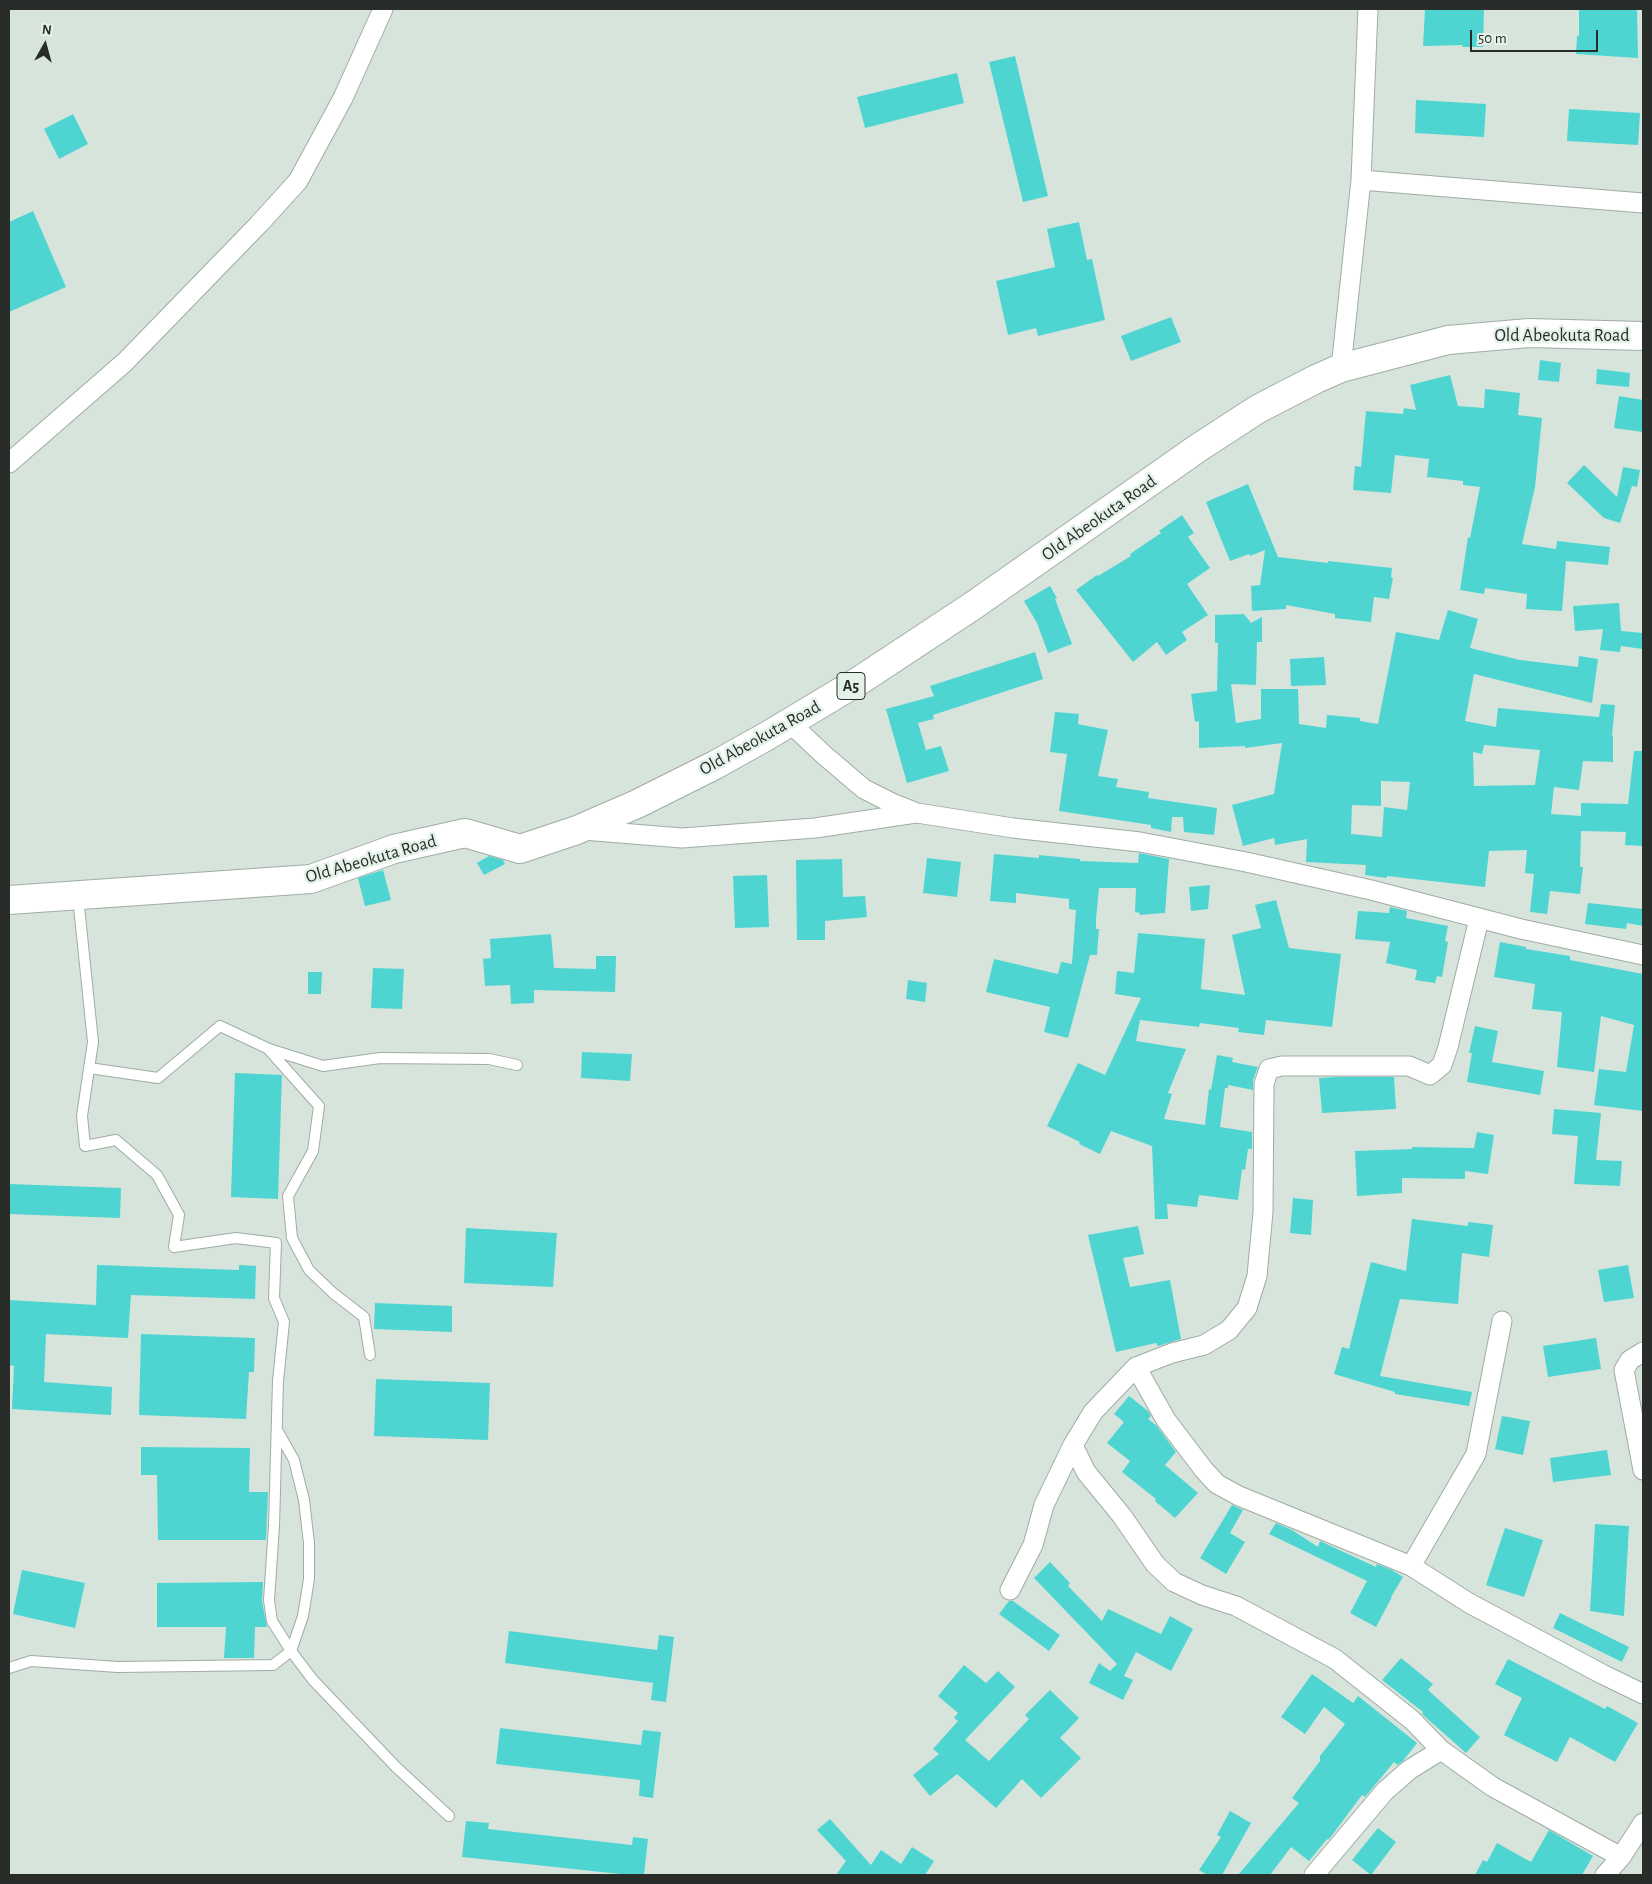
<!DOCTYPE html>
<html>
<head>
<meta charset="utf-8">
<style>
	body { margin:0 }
	#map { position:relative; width:1652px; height:1884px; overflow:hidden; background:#d7e4db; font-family:"Alegreya Sans",sans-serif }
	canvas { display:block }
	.frame { position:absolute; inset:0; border:10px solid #282d2a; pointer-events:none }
	.north { position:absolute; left:20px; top:20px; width:50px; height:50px; -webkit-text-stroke:4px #e4f1e9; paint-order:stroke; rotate:7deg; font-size:14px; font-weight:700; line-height:20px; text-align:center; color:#282d2a }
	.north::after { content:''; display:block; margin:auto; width:18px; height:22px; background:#282d2a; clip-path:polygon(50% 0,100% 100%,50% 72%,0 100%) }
	.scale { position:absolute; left:1470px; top:30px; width:128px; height:22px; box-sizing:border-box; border:2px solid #282d2a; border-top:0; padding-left:6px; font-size:15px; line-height:18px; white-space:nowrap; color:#282d2a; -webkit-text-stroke:4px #e4f1e9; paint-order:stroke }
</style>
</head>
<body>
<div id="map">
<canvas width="1652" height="1884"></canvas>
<div class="frame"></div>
<div class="north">N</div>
<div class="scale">50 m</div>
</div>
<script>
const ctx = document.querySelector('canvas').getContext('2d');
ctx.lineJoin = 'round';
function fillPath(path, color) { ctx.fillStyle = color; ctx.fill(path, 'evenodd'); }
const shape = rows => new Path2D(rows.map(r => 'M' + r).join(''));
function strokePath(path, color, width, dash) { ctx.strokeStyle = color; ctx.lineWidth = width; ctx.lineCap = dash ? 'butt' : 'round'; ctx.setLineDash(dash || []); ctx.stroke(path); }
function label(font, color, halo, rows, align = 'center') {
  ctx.font = font + ' "Alegreya Sans",sans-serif'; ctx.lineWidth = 5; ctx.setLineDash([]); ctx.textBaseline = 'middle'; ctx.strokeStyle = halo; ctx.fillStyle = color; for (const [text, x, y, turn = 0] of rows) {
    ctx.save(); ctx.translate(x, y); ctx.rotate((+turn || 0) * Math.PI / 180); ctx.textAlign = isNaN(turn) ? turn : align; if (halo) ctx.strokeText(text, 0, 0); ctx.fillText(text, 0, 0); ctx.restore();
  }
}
fillPath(shape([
	[1425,9,1484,9,1483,47,1462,47,1463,45,1423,46],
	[1579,9,1637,9,1638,58,1576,54,1577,36,1579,36],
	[1015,56,1048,196,1023,202,989,62],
	[957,73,964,103,865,128,857,97],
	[1416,100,1486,104,1484,137,1415,133],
	[1569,109,1640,113,1638,145,1567,141],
	[73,114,88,144,59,159,44,129],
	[33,211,66,287,9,312,9,222],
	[1079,222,1087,260,1092,259,1105,320,1038,336,1036,328,1008,335,996,281,1055,267,1047,229],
	[1171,317,1181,342,1131,361,1121,336],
	[1540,360,1561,363,1559,382,1538,380],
	[1597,369,1630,373,1629,387,1596,384],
	[1450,375,1458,406,1484,408,1485,389,1520,393,1518,415,1542,418,1535,487,1522,544,1556,549,1557,541,1610,547,1608,565,1566,561,1562,611,1526,609,1527,594,1485,588,1484,594,1460,590,1468,537,1470,538,1480,487,1463,485,1463,481,1427,477,1429,459,1395,455,1391,493,1353,490,1355,466,1361,467,1366,411,1403,414,1404,408,1416,410,1410,385],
	[1619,396,1643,400,1643,432,1614,428],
	[1584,465,1617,497,1623,467,1640,470,1637,487,1632,486,1620,523,1604,518,1567,483],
	[1248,484,1278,557,1328,563,1328,561,1392,568,1391,577,1393,578,1389,599,1374,597,1371,622,1335,618,1335,614,1286,605,1286,609,1252,611,1251,586,1260,585,1265,550,1250,556,1249,554,1230,561,1206,502],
	[1182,515,1194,533,1188,537,1210,568,1187,584,1208,615,1182,632,1187,640,1166,655,1157,642,1133,662,1076,590,1097,575,1098,576,1131,556,1130,554,1161,533,1159,531],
	[1050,586,1057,598,1055,599,1072,644,1048,653,1037,623,1024,601],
	[1619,603,1621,631,1643,633,1643,649,1621,646,1620,652,1600,650,1603,629,1575,631,1573,606],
	[1448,610,1478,619,1470,648,1520,660,1578,667,1579,656,1598,659,1592,703,1474,674,1465,721,1496,727,1498,708,1599,717,1601,704,1615,705,1612,736,1613,736,1613,762,1583,761,1579,790,1554,787,1551,814,1581,816,1581,803,1628,804,1634,751,1643,751,1643,846,1625,845,1626,832,1581,831,1580,867,1583,867,1580,894,1550,891,1547,914,1530,912,1534,874,1525,873,1527,850,1489,851,1485,887,1387,876,1387,878,1365,875,1366,865,1306,862,1307,839,1275,845,1274,838,1243,846,1232,805,1274,794,1282,743,1245,748,1245,746,1199,748,1199,721,1195,722,1191,694,1217,691,1218,643,1215,643,1215,615,1244,614,1251,623,1262,617,1262,642,1257,642,1256,685,1231,684,1236,723,1261,719,1261,689,1298,689,1299,724,1326,728,1327,715,1360,718,1360,721,1378,724,1396,632,1439,640],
	[1484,745,1540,750,1535,785,1474,786,1473,752,1482,754],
	[1381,781,1410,782,1407,810,1384,807,1382,837,1351,834,1352,805,1381,806],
	[1035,652,1043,679,933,715,934,719,918,723,926,750,941,746,949,771,907,783,886,709,934,696,930,686],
	[1324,657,1326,685,1291,686,1290,659],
	[1055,712,1079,714,1078,724,1108,730,1098,776,1118,779,1116,787,1149,792,1148,798,1217,808,1214,835,1184,832,1183,817,1172,817,1171,832,1151,828,1151,825,1059,811,1067,754,1050,752],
	[1139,853,1169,859,1165,913,1139,915,1140,913,1135,912,1136,888,1099,888,1096,919,1096,929,1099,929,1097,955,1090,955,1068,1038,1044,1032,1050,1007,986,992,994,959,1058,974,1061,962,1072,964,1076,910,1069,909,1069,899,1016,893,1016,903,990,901,994,854,1039,858,1039,855,1080,859,1080,861,1138,863],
	[489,856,503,860,505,864,484,875,477,863],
	[927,858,961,862,957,897,923,893],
	[842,859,843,897,865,896,867,917,825,921,825,940,797,940,796,860],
	[383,870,391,900,365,906,358,878],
	[767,875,769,927,735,928,733,876],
	[1210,885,1208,909,1191,911,1189,887],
	[1276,900,1289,948,1341,954,1332,1027,1266,1020,1264,1035,1238,1032,1239,1028,1200,1023,1199,1027,1140,1020,1136,1041,1186,1049,1168,1093,1172,1094,1164,1119,1205,1125,1209,1089,1211,1090,1217,1055,1233,1058,1232,1062,1258,1067,1253,1080,1253,1090,1228,1085,1228,1088,1225,1088,1220,1127,1252,1132,1252,1149,1248,1149,1245,1170,1242,1169,1238,1200,1199,1195,1197,1207,1167,1204,1168,1219,1155,1219,1152,1146,1111,1131,1100,1154,1079,1144,1080,1142,1047,1126,1078,1063,1105,1075,1141,998,1115,994,1117,971,1134,973,1138,933,1205,939,1201,989,1245,995,1232,935,1261,928,1255,905],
	[1588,903,1643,909,1643,926,1627,923,1626,929,1585,924],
	[1390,907,1407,911,1406,918,1448,926,1445,941,1448,942,1442,977,1437,976,1435,983,1415,980,1417,970,1386,963,1390,942,1355,939,1358,911,1389,913],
	[551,934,554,968,596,969,596,956,616,956,615,992,534,990,534,1003,511,1004,510,985,485,986,483,959,491,958,490,939],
	[1500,942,1526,947,1526,949,1570,956,1570,960,1643,974,1643,1111,1594,1105,1599,1069,1626,1072,1634,1025,1601,1016,1594,1072,1557,1067,1562,1012,1532,1009,1535,984,1494,977],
	[373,968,404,969,402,1009,371,1008],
	[308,972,322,972,321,994,308,994],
	[908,980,927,983,925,1002,906,999],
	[1475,1026,1498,1031,1492,1062,1544,1071,1540,1095,1467,1082,1472,1053,1469,1053],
	[582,1052,632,1054,630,1081,581,1078],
	[235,1073,282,1075,278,1199,231,1197],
	[1337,1077,1394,1077,1396,1109,1322,1113,1319,1078],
	[1554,1109,1601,1113,1596,1160,1622,1161,1620,1186,1574,1184,1578,1136,1552,1134],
	[1477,1132,1494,1135,1488,1174,1465,1171,1465,1179,1402,1178,1402,1193,1357,1196,1355,1151,1412,1149,1412,1147,1474,1148],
	[9,1184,121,1188,120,1218,9,1214],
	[1293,1198,1313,1200,1311,1235,1290,1233],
	[1412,1219,1468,1226,1468,1222,1493,1225,1489,1257,1462,1253,1458,1304,1400,1299,1380,1376,1472,1392,1469,1406,1395,1394,1395,1392,1334,1374,1342,1347,1349,1349,1371,1262,1406,1271],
	[1138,1226,1144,1254,1123,1258,1130,1287,1170,1280,1181,1339,1158,1346,1156,1343,1116,1352,1088,1235],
	[466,1228,557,1233,553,1287,464,1283],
	[97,1265,239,1270,239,1265,256,1266,255,1299,131,1295,128,1338,46,1334,44,1382,112,1387,111,1415,12,1409,14,1366,9,1365,9,1300,96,1305],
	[1628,1265,1634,1298,1604,1302,1598,1270],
	[375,1303,452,1306,452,1332,374,1329],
	[141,1334,255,1338,254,1372,249,1372,246,1419,139,1415],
	[1596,1338,1601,1369,1548,1377,1543,1346],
	[376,1379,490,1383,488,1440,374,1436],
	[1129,1396,1148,1411,1151,1416,1148,1419,1156,1425,1176,1452,1165,1465,1198,1493,1175,1518,1155,1501,1156,1499,1122,1472,1130,1461,1107,1443,1124,1422,1114,1414],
	[1502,1416,1530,1421,1523,1455,1495,1449],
	[141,1447,250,1448,249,1492,268,1492,266,1540,158,1540,157,1475,141,1475],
	[1607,1450,1611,1475,1553,1482,1550,1458],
	[1232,1505,1243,1510,1230,1533,1245,1542,1226,1574,1200,1558],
	[1276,1523,1292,1530,1318,1547,1320,1541,1376,1567,1377,1564,1392,1570,1403,1577,1391,1597,1392,1597,1376,1627,1350,1613,1367,1581,1269,1534],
	[1595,1524,1629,1526,1624,1616,1590,1611],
	[1505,1528,1543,1540,1524,1597,1486,1585],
	[1050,1562,1070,1583,1068,1586,1102,1621,1108,1609,1161,1634,1170,1616,1193,1629,1171,1671,1136,1652,1124,1676,1133,1680,1123,1700,1089,1683,1099,1663,1110,1671,1117,1664,1034,1578],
	[22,1570,85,1583,75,1628,13,1614],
	[263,1582,262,1601,267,1627,255,1627,254,1658,224,1658,226,1627,157,1627,157,1583],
	[1009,1601,1013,1601,1060,1635,1049,1651,999,1614],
	[1560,1613,1629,1647,1622,1662,1553,1628],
	[509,1631,657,1650,659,1635,674,1637,666,1702,651,1700,653,1683,505,1663],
	[1401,1658,1433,1684,1428,1690,1480,1737,1466,1753,1422,1714,1423,1712,1382,1680],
	[1508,1659,1605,1709,1607,1706,1638,1723,1615,1762,1570,1737,1557,1762,1504,1735,1522,1698,1495,1684],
	[964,1665,986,1683,998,1671,1015,1687,965,1740,989,1761,1029,1719,1025,1715,1050,1690,1079,1718,1060,1738,1081,1758,1041,1798,1022,1779,996,1808,957,1774,930,1796,913,1775,939,1754,933,1749,958,1721,954,1718,958,1713,938,1696],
	[1312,1674,1353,1703,1358,1696,1417,1743,1403,1761,1397,1765,1394,1762,1365,1797,1362,1795,1333,1834,1328,1840,1327,1839,1309,1861,1291,1847,1270,1875,1238,1875,1299,1803,1292,1798,1320,1761,1320,1756,1345,1724,1324,1707,1305,1734,1281,1717],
	[500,1728,641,1745,643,1730,661,1732,653,1798,639,1796,640,1780,496,1764],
	[1230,1811,1251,1823,1222,1875,1207,1875,1199,1870,1221,1837,1217,1835],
	[830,1819,871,1865,881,1850,901,1864,912,1847,934,1861,925,1875,836,1875,846,1861,817,1830],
	[466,1821,489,1823,488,1829,632,1845,633,1837,648,1839,644,1875,629,1875,462,1857],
	[1378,1828,1396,1842,1371,1875,1352,1860],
	[1549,1830,1593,1856,1582,1875,1475,1875,1483,1860,1487,1862,1497,1843,1531,1862]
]), '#4ed5d2');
const service = shape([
	[78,897,93,1042,82,1116,85,1146,116,1140,157,1175,179,1215,174,1247,236,1238,276,1243,274,1298,284,1322,278,1381,274,1526,269,1600,272,1621,291,1651,313,1680,396,1767,449,1816],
	[269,1050,319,1106,313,1151,288,1196,292,1238,309,1270,333,1293,364,1317,370,1355],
	[89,1068,158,1078,220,1026,269,1049,323,1066,380,1058,489,1059,517,1065],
	[9,1668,31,1661,118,1667,273,1665,291,1651,303,1616,309,1579,309,1543,304,1500,294,1460,277,1430]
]);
const minor = shape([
	[1361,180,1643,203],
	[1341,368,1361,180,1368,9],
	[9,463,125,362,259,224,298,181,343,98,383,9],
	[790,723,824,755,864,789,892,803,917,813,1013,828,1140,842,1246,862,1371,890,1521,929,1643,955],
	[583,830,682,838,815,828,916,813],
	[1643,1352,1630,1360,1624,1370,1643,1470],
	[1136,1367,1166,1420,1204,1470,1217,1484,1239,1496,1411,1566,1469,1603,1602,1674,1643,1694],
	[1073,1445,1086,1472,1122,1516,1155,1564,1174,1582,1202,1595,1236,1606,1335,1659,1412,1720,1441,1750,1409,1770,1385,1791,1314,1875],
	[1411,1566,1476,1454,1502,1321],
	[1010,1590,1033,1545,1044,1505,1073,1445,1093,1412,1136,1367,1172,1353,1204,1345,1229,1330,1247,1308,1257,1276,1263,1212,1264,1084,1269,1069,1282,1066,1409,1066,1430,1075,1442,1065,1448,1047,1479,919],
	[1441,1750,1493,1787,1621,1857],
	[1605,1875,1621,1857,1643,1823]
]);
const trunk = shape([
	[9,900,311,879,394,849,465,833,520,849,577,830,637,804,715,765,767,736,862,679,974,605,1198,448,1258,409,1316,379,1341,368,1448,340,1529,333,1643,336]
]);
strokePath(service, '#9faca4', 12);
strokePath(minor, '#9faca4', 21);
strokePath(trunk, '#9faca4', 30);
strokePath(service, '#fff', 10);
strokePath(minor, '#fff', 19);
strokePath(trunk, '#fff', 28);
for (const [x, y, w] of [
	[851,686,28]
]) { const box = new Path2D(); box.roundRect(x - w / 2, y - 13.5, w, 27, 4); ctx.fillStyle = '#e4f1e9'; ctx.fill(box); strokePath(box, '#282d2a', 1); }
label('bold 16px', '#282d2a', null, [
	["A5",851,686]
]);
label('18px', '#282d2a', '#e4f1e9', [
	["Old Abeokuta Road",1562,336],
	["Old Abeokuta Road",1099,518,-35],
	["Old Abeokuta Road",760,738,-29],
	["Old Abeokuta Road",371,859,-16]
]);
</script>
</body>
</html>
